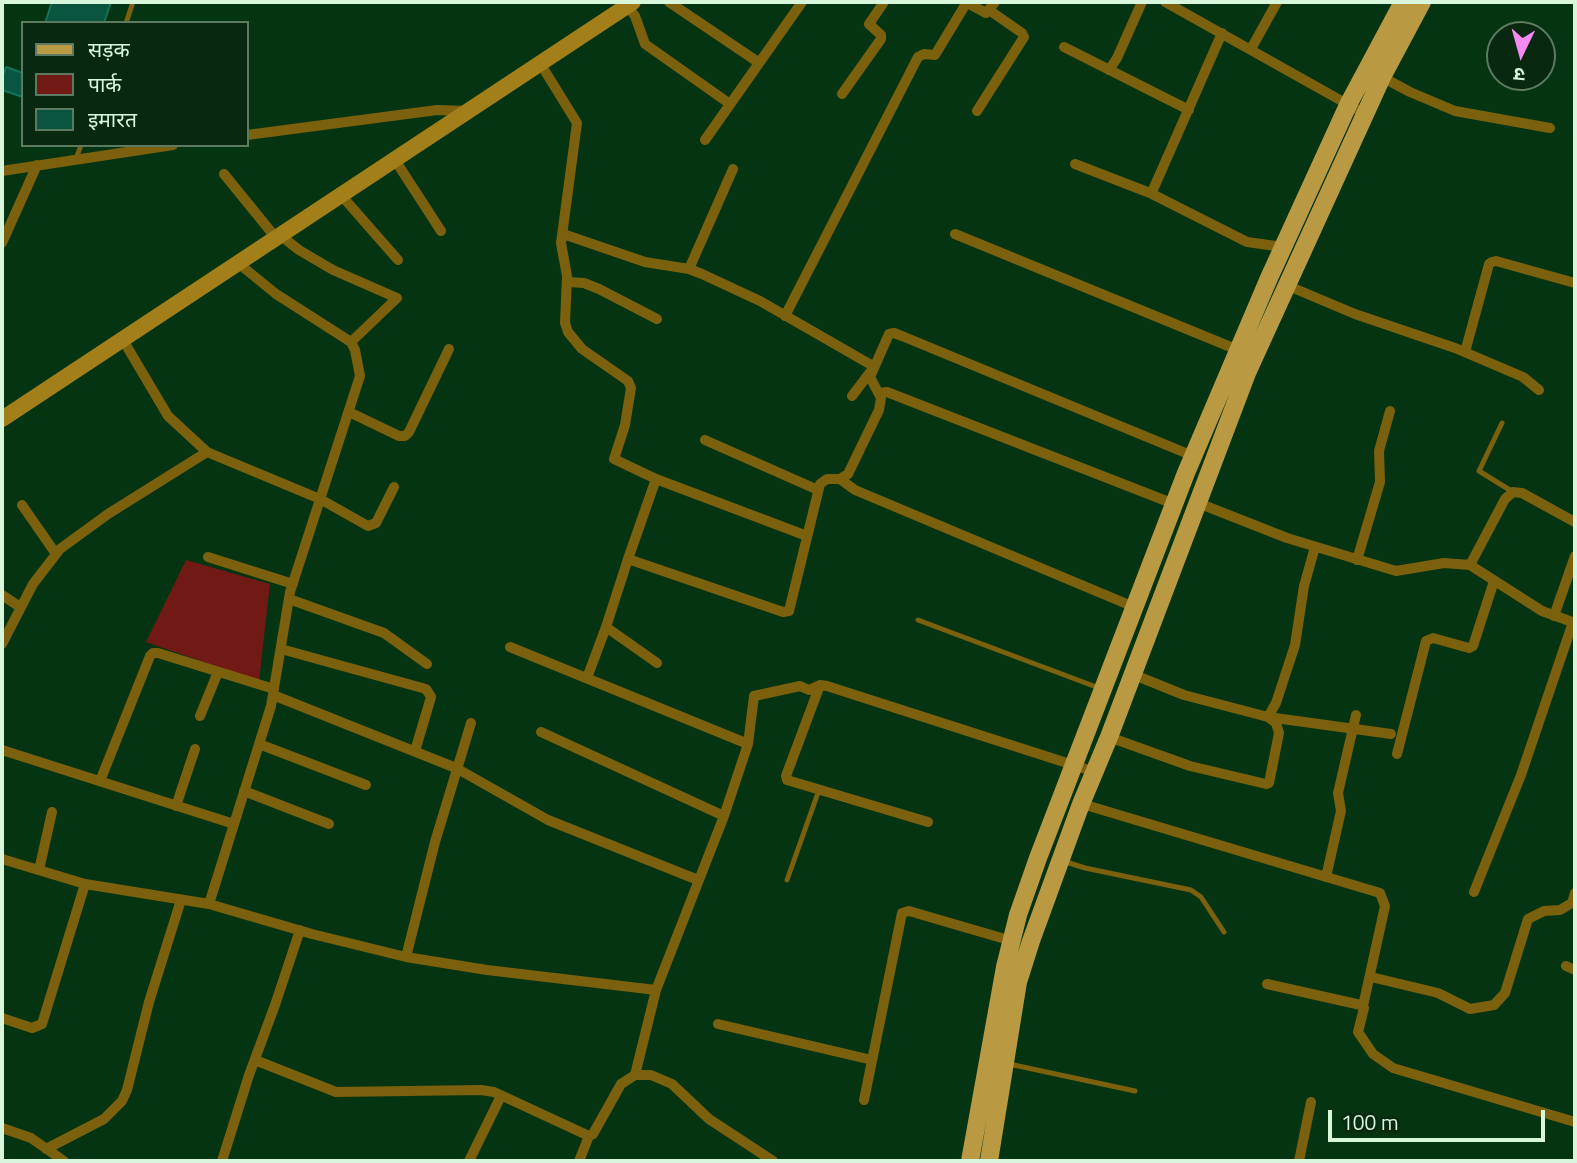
<!DOCTYPE html>
<html>
<head>
<meta charset="utf-8">
<style>
	body { margin:0 }
	#map { position:relative; width:1577px; height:1163px; overflow:hidden; background:#053412; font-family:"Titillium Web","Noto Sans Devanagari",sans-serif }
	canvas { display:block }
	.frame { position:absolute; inset:0; border:4px solid #d7f6db; pointer-events:none }
	.legend { position:absolute; left:21px; top:21px; width:228px; height:126px; box-sizing:border-box; background:#08280f; border:2px solid #5b7a61; margin:0; padding:9px 12px; list-style:none; font-size:21px; color:#d7f6db }
	.legend li { display:flex; align-items:center; gap:14px; height:35px }
	.legend b { width:35px; border:2px solid #5b7a61 }
	.north { position:absolute; left:1486px; top:21px; width:70px; height:70px; box-sizing:border-box; background:#08280f; border:2px solid #5b7a61; border-radius:50%; rotate:185deg; font-size:19px; font-weight:700; line-height:28px; text-align:center; color:#d7f6db }
	.north::after { content:''; display:block; margin:auto; width:24px; height:32px; background:#f389f1; clip-path:polygon(50% 0,100% 100%,50% 72%,0 100%) }
	.scale { position:absolute; left:1328px; top:1110px; width:217px; height:32px; box-sizing:border-box; border:4px solid #d7f6db; border-top:0; padding-left:9px; font-size:21px; line-height:24px; white-space:nowrap; color:#d7f6db; -webkit-text-stroke:5px #08280f; paint-order:stroke }
</style>
</head>
<body>
<div id="map">
<canvas width="1577" height="1163"></canvas>
<div class="frame"></div>
<ul class="legend">
<li><b style="height:9px;background:#ba9943"></b>सड़क</li>
<li><b style="height:19px;background:#711914"></b>पार्क</li>
<li><b style="height:19px;background:#0a5540"></b>इमारत</li>
</ul>
<div class="north">उ</div>
<div class="scale">100 m</div>
</div>
<script>
const ctx = document.querySelector('canvas').getContext('2d');
ctx.lineJoin = 'round';
function fillPath(path, color) { ctx.fillStyle = color; ctx.fill(path, 'evenodd'); }
const shape = rows => new Path2D(rows.map(r => 'M' + r).join(''));
function strokePath(path, color, width, dash) { ctx.strokeStyle = color; ctx.lineWidth = width; ctx.lineCap = dash ? 'butt' : 'round'; ctx.setLineDash(dash || []); ctx.stroke(path); }
fillPath(shape([
	[186,560,270,584,259,681,146,642]
]), '#711914');
const building = shape([
	[52,2,111,2,104,23,45,23,52,2],
	[6,67,23,73,23,97,2,90,2,79,6,67]
]);
fillPath(building, '#0a5540');
strokePath(building, '#117458', 2);
strokePath(shape([
	[126,23,133,2],
	[76,159,81,145],
	[1502,423,1479,471,1513,492],
	[918,620,1099,688],
	[1063,861,1085,868,1191,890,1201,897,1224,932],
	[787,880,819,790],
	[1009,1064,1135,1091]
]), '#7b600d', 5);
strokePath(shape([
	[669,2,758,62],
	[966,2,986,13,995,2],
	[1165,2,1365,114],
	[627,6,635,16,645,44,730,104],
	[1064,47,1189,110],
	[1251,49,1277,2],
	[540,63,577,123,561,243,567,276,565,323,568,332,582,349,628,381,631,388,625,425,614,459,656,479,807,536],
	[1109,70,1117,58,1142,2],
	[1382,77,1410,92,1455,111,1550,128],
	[842,94,881,39,881,35,869,24,884,2],
	[977,111,1024,37,1022,33,989,10],
	[247,135,437,110,468,111],
	[705,140,802,2],
	[395,160,441,231],
	[1075,164,1150,193,1152,192,1222,33],
	[2,171,173,145],
	[224,174,276,238],
	[1150,193,1247,242,1283,247],
	[341,195,398,260],
	[563,234,645,262,689,269,702,274,760,301,873,366],
	[955,234,1238,350],
	[280,235,299,250,333,270,397,298,351,342],
	[2,243,37,165],
	[689,269,733,169],
	[568,282,584,283,599,289,657,319],
	[1286,285,1355,314,1455,348,1523,377,1539,390],
	[785,316,918,57,924,54,935,55,967,2],
	[123,340,168,416,207,452],
	[1465,352,1489,264,1492,262,1496,261,1575,283],
	[879,393,887,392,1174,504],
	[852,396,871,371],
	[349,412,399,436,405,436,409,432,449,349],
	[705,440,818,490],
	[840,479,855,490,1134,607],
	[1198,503,1287,538,1396,571,1444,563,1470,565,1542,611,1575,623],
	[22,505,56,554],
	[1315,547,1304,586,1295,645,1276,703,1268,717,1391,734],
	[208,557,293,584],
	[628,559,656,479],
	[1357,560,1380,482,1379,451,1390,411],
	[1470,565,1505,499,1513,492,1522,493,1575,522],
	[2,595,20,607],
	[289,599,384,633,427,664],
	[1554,616,1575,556],
	[606,627,628,559,783,612,789,611,820,484,827,479,840,479,848,474,879,410,881,398,870,377,889,334,894,333,902,336,1193,456],
	[2,644,33,584,60,549,108,514,207,452,320,499,368,526,376,523,394,487],
	[510,647,748,744],
	[281,649,426,689,431,697,415,751],
	[587,678,606,627,657,663],
	[273,695,456,768,548,820,698,880],
	[200,716,218,672],
	[541,732,724,816],
	[1109,737,1190,766,1266,784,1269,783,1279,733,1276,723,1268,717,1184,695,1132,674],
	[259,744,366,785],
	[2,750,234,824],
	[1397,754,1426,641,1433,638,1469,648,1473,646,1494,581],
	[100,781,150,656,153,653,158,653,274,689],
	[244,791,329,824],
	[1079,803,1380,893,1385,906,1363,1006],
	[176,806,195,749],
	[928,822,787,780,786,776,820,685,827,686,1095,772],
	[2,859,85,884,209,904,312,934,406,957,487,970,656,990],
	[39,870,52,812],
	[1326,877,1341,811,1338,793,1356,715],
	[1474,892,1521,775,1573,622],
	[209,904,271,706,290,592,360,376,355,350,351,342,276,294,238,263],
	[406,957,435,842,471,723],
	[1566,966,1575,970],
	[1371,977,1438,993,1470,1009,1494,1005,1505,993,1528,919,1544,911,1560,910,1572,903,1575,893],
	[1267,984,1361,1005,1364,1008,1358,1032,1373,1054,1393,1068,1575,1122],
	[2,1018,32,1028,42,1024,85,884],
	[718,1024,872,1060],
	[255,1060,336,1092,481,1090,494,1092,589,1136,593,1134,621,1084,635,1075,651,1075,672,1084,709,1119,773,1161],
	[635,1075,656,990,724,816,748,744,754,696,800,686,809,690,820,685],
	[864,1100,902,913,909,911,1012,941],
	[2,1128,31,1138,64,1161],
	[46,1149,104,1119,122,1101,127,1090,149,1002,181,900],
	[222,1161,249,1075,275,1005,300,930],
	[469,1161,501,1096],
	[579,1161,589,1136],
	[1299,1161,1311,1102]
]), '#7b600d', 10);
strokePath(shape([
	[2,419,633,2]
]), '#a27f18', 16);
strokePath(shape([
	[970,1161,1005,967,1018,915,1038,858,1186,473,1269,278,1349,103,1403,2],
	[989,1161,1018,982,1031,941,1081,804,1109,737,1247,373,1382,77,1422,2]
]), '#ba9943', 18);
</script>
</body>
</html>
